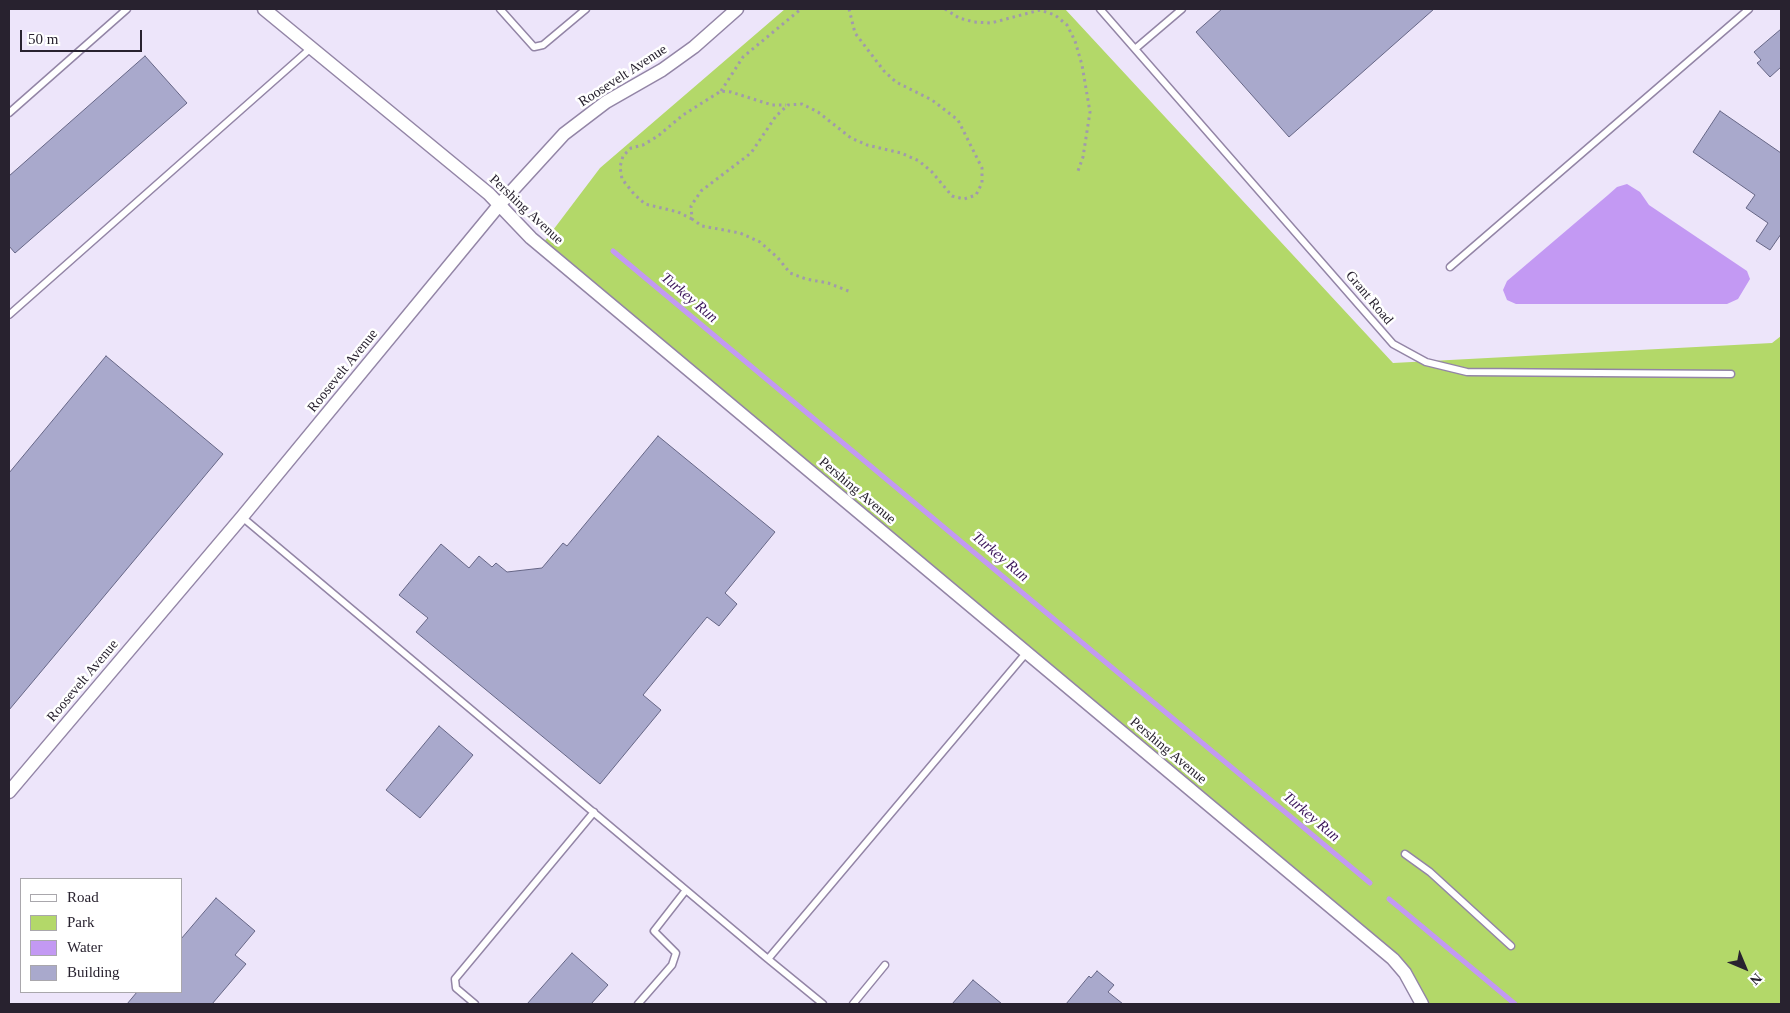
<!DOCTYPE html>
<html>
<head>
<meta charset="utf-8">
<style>
	body { margin:0 }
	#map { position:relative; width:1790px; height:1013px; overflow:hidden; background:#ede5fa; font-family:"Times New Roman",serif }
	canvas { display:block }
	.frame { position:absolute; inset:0; border:10px solid #28222f; pointer-events:none }
	.legend { position:absolute; left:20px; top:878px; width:162px; height:115px; box-sizing:border-box; background:#fff; border:1px solid #a9a7ac; margin:0; padding:6px 9px; list-style:none; font-size:15px; color:#28222f }
	.legend li { display:flex; align-items:center; gap:10px; height:25px }
	.legend b { width:25px; border:1px solid #a9a7ac }
	.north { position:absolute; left:1720px; top:943px; width:50px; height:50px; -webkit-text-stroke:4px #fff; paint-order:stroke; rotate:135deg; font-size:14px; font-weight:700; line-height:20px; text-align:center; color:#28222f }
	.north::after { content:''; display:block; margin:auto; width:18px; height:22px; background:#28222f; clip-path:polygon(50% 0,100% 100%,50% 72%,0 100%) }
	.scale { position:absolute; left:20px; top:30px; width:122px; height:22px; box-sizing:border-box; border:2px solid #28222f; border-top:0; padding-left:6px; font-size:15px; line-height:18px; white-space:nowrap; color:#28222f; -webkit-text-stroke:4px #fff; paint-order:stroke }
</style>
</head>
<body>
<div id="map">
<canvas width="1790" height="1013"></canvas>
<div class="frame"></div>
<ul class="legend">
<li><b style="height:6px;background:#fff"></b>Road</li>
<li><b style="height:14px;background:#b3d869"></b>Park</li>
<li><b style="height:14px;background:#c399f3"></b>Water</li>
<li><b style="height:14px;background:#a9a9cc"></b>Building</li>
</ul>
<div class="north">N</div>
<div class="scale">50 m</div>
</div>
<script>
const ctx = document.querySelector('canvas').getContext('2d');
ctx.lineJoin = 'round';
function fillPath(path, color) { ctx.fillStyle = color; ctx.fill(path, 'evenodd'); }
const shape = rows => new Path2D(rows.map(r => 'M' + r).join(''));
function strokePath(path, color, width, dash) { ctx.strokeStyle = color; ctx.lineWidth = width; ctx.lineCap = dash ? 'butt' : 'round'; ctx.setLineDash(dash || []); ctx.stroke(path); }
function label(font, color, halo, rows, align = 'center') {
  ctx.font = font + ' "Times New Roman",serif'; ctx.lineWidth = 5; ctx.setLineDash([]); ctx.textBaseline = 'middle'; ctx.strokeStyle = halo; ctx.fillStyle = color; for (const [text, x, y, turn = 0] of rows) {
    ctx.save(); ctx.translate(x, y); ctx.rotate((+turn || 0) * Math.PI / 180); ctx.textAlign = isNaN(turn) ? turn : align; if (halo) ctx.strokeText(text, 0, 0); ctx.fillText(text, 0, 0); ctx.restore();
  }
}
fillPath(shape([
	[785,9,1065,9,1393,363,1772,343,1781,336,1781,1004,1422,1004,1405,973,541,246,600,168]
]), '#b3d869');
fillPath(shape([
	[1627,184,1640,192,1649,205,1747,271,1750,279,1738,299,1727,304,1516,304,1507,300,1503,290,1507,281,1608,195,1617,187]
]), '#c399f3');
strokePath(shape([
	[613,251,1370,883],
	[1389,899,1515,1004]
]), '#c399f3', 5);
const building = shape([
	[1222,9,1434,9,1289,137,1196,32,1222,9],
	[1781,29,1781,67,1770,77,1757,63,1761,60,1754,52,1781,29],
	[145,56,187,103,15,253,9,246,9,176,145,56],
	[1720,111,1781,153,1781,234,1770,250,1756,241,1768,223,1746,208,1755,195,1693,152,1720,111],
	[106,356,223,454,9,710,9,473,106,356],
	[658,436,775,532,725,593,737,604,719,626,707,617,643,695,661,710,600,784,416,632,428,618,399,595,441,544,469,568,479,556,492,567,496,563,507,572,542,568,563,543,567,546,658,436],
	[439,726,473,755,420,818,386,790,439,726],
	[216,898,255,931,235,955,246,964,212,1004,127,1004,137,992,181,992,181,939,216,898],
	[572,953,608,985,591,1004,527,1004,572,953],
	[1097,971,1114,985,1108,992,1123,1004,1066,1004,1089,976,1091,978,1097,971],
	[973,980,1002,1004,952,1004,973,980]
]);
fillPath(building, '#a9a9cc');
strokePath(building, '#666686', 1);
const service = shape([
	[500,9,534,47,543,45,586,9],
	[1100,9,1393,344,1426,362,1467,372,1731,374],
	[1135,49,1182,9],
	[9,113,127,9],
	[1450,267,1749,9],
	[9,315,311,48],
	[242,517,768,959,1027,652],
	[1405,854,1430,872,1511,946],
	[768,959,823,1004],
	[475,1004,456,988,455,979,594,812],
	[638,1004,672,965,676,953,654,931,686,890],
	[853,1004,885,965]
]);
const minor = shape([
	[264,9,489,194,531,238,1393,959,1405,973,1422,1004],
	[9,792,242,517,500,204,564,134,606,102,662,70,694,47,737,9]
]);
strokePath(service, '#9385a6', 9);
strokePath(minor, '#9385a6', 15);
strokePath(shape([
	[849,9,855,33,884,71,896,82,932,100,958,120,982,168,982,183,976,195,964,199,952,196,932,172,919,161,901,153,867,145,851,138,818,112,802,104,788,105,776,116,751,153,701,191,691,206,692,219,702,226,740,233,760,242,778,258,790,273,806,279,828,283,851,292],
	[945,9,959,18,974,22,991,23,1040,10,1055,15,1067,25,1075,41,1082,65,1090,112,1083,157,1078,171],
	[721,91,743,57,801,9],
	[692,219,678,212,645,204,634,194,622,179,620,167,623,156,631,148,643,145,658,136,683,115,721,91,731,92,772,105,786,105]
]), '#a19aac', 3, [2.5, 4]);
strokePath(service, '#fff', 6);
strokePath(minor, '#fff', 12);
label('14px', '#28222f', '#fff', [
	["Roosevelt Avenue",623,76,-33],
	["Pershing Avenue",526,210,43],
	["Grant Road",1369,298,50],
	["Roosevelt Avenue",343,371,-51],
	["Pershing Avenue",857,491,40],
	["Roosevelt Avenue",83,681,-50],
	["Pershing Avenue",1168,751,40]
]);
label('italic 15px', '#381257', '#fff', [
	["Turkey Run",689,298,40],
	["Turkey Run",1000,557,40],
	["Turkey Run",1311,817,40]
]);
</script>
</body>
</html>
